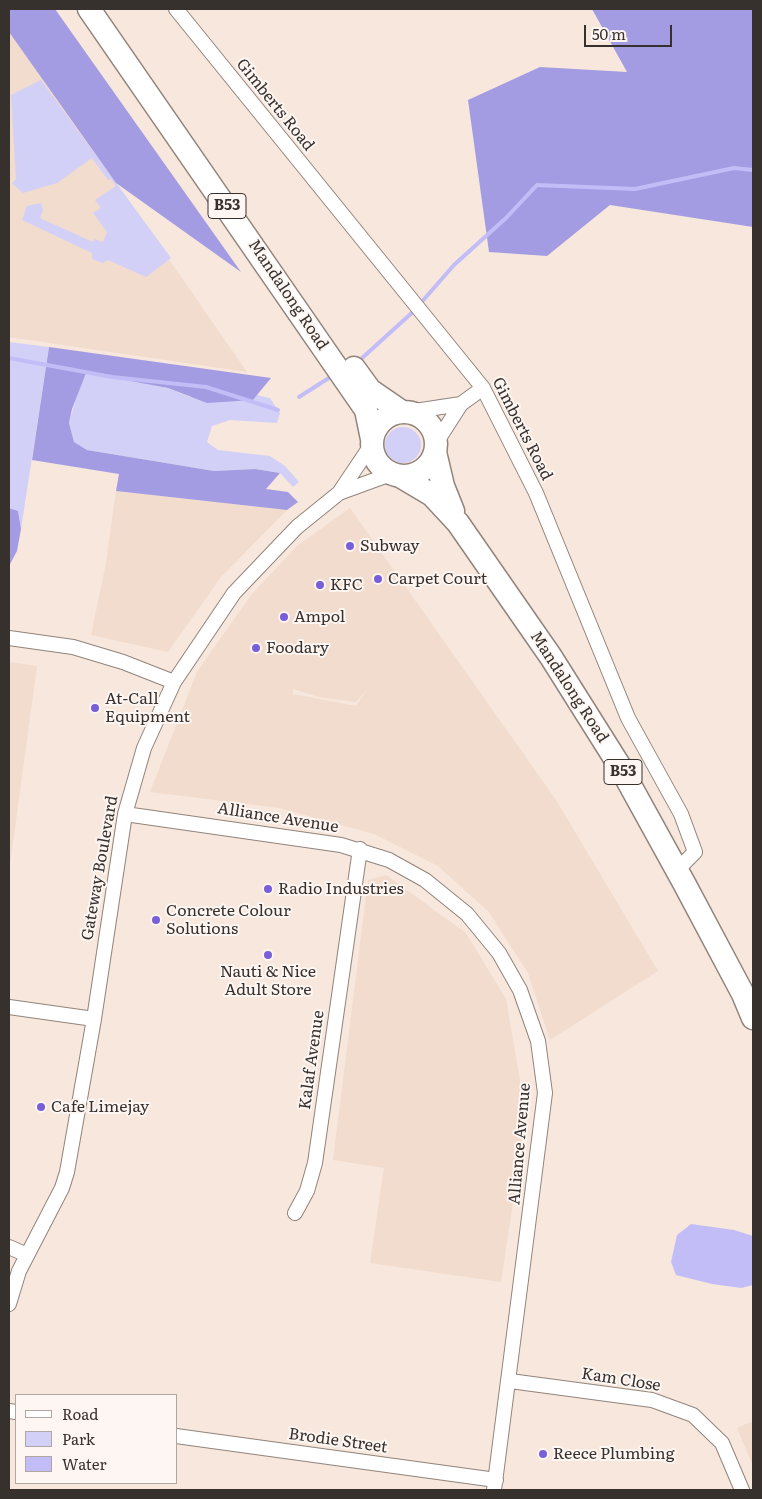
<!DOCTYPE html>
<html>
<head>
<meta charset="utf-8">
<style>
	body { margin:0 }
	#map { position:relative; width:762px; height:1499px; overflow:hidden; background:#f7e7dd; font-family:Literata,serif }
	canvas { display:block }
	.frame { position:absolute; inset:0; border:10px solid #37312e; pointer-events:none }
	.legend { position:absolute; left:15px; top:1394px; width:162px; height:90px; box-sizing:border-box; background:#fdf6f2; border:1px solid #aea7a4; margin:0; padding:6px 9px; list-style:none; font-size:15px; color:#37312e }
	.legend li { display:flex; align-items:center; gap:10px; height:25px }
	.legend b { width:25px; border:1px solid #aea7a4 }
	.scale { position:absolute; left:584px; top:25px; width:88px; height:22px; box-sizing:border-box; border:2px solid #37312e; border-top:0; padding-left:6px; font-size:15px; line-height:18px; white-space:nowrap; color:#37312e; -webkit-text-stroke:4px #fdf6f2; paint-order:stroke }
</style>
</head>
<body>
<div id="map">
<canvas width="762" height="1499"></canvas>
<div class="frame"></div>
<ul class="legend">
<li><b style="height:6px;background:#fff"></b>Road</li>
<li><b style="height:14px;background:#d3d0f8"></b>Park</li>
<li><b style="height:14px;background:#c3bdf7"></b>Water</li>
</ul>
<div class="scale">50 m</div>
</div>
<script>
const ctx = document.querySelector('canvas').getContext('2d');
ctx.lineJoin = 'round';
function fillPath(path, color) { ctx.fillStyle = color; ctx.fill(path, 'evenodd'); }
const shape = rows => new Path2D(rows.map(r => 'M' + r).join(''));
function strokePath(path, color, width, dash) { ctx.strokeStyle = color; ctx.lineWidth = width; ctx.lineCap = dash ? 'butt' : 'round'; ctx.setLineDash(dash || []); ctx.stroke(path); }
function label(font, color, halo, rows, align = 'center') {
  ctx.font = font + ' Literata,serif'; ctx.lineWidth = 4; ctx.setLineDash([]); ctx.textBaseline = 'middle'; ctx.strokeStyle = halo; ctx.fillStyle = color; for (const [text, x, y, turn = 0] of rows) {
    ctx.save(); ctx.translate(x, y); ctx.rotate((+turn || 0) * Math.PI / 180); ctx.textAlign = isNaN(turn) ? turn : align; if (halo) ctx.strokeText(text, 0, 0); ctx.fillText(text, 0, 0); ctx.restore();
  }
}
fillPath(shape([
	[9,32,116,183,247,372,9,337],
	[116,491,287,510,221,577,168,652,91,635,106,563],
	[350,508,556,800,658,971,550,1040,528,973,517,956,489,912,438,866,374,834,279,808,150,792,197,672,251,595,297,546],
	[293,689,319,697,356,702,366,691,356,706,293,694],
	[9,662,37,666,9,872],
	[386,875,466,933,506,999,526,1116,501,1282,370,1263,384,1168,333,1160,368,880],
	[753,1421,753,1466,737,1428]
]), '#f2dccd');
fillPath(shape([
	[41,80,171,258,146,277,108,260,103,263,92,259,92,253,22,220,27,206,41,203,43,210,40,218,93,242,95,239,103,242,107,232,93,213,101,208,95,200,116,186,111,179,108,180,92,158,57,183,23,193,12,183,16,179,11,95],
	[9,342,49,347,21,529,18,511,9,508],
	[86,373,168,388,190,397,239,401,253,400,257,395,270,398,280,413,277,423,230,420,212,426,207,442,218,450,270,456,285,466,299,482,293,487,280,473,255,469,214,471,87,450,74,443,69,423,80,384],
	'385 445a18 18 0 1 1 36 0a18 18 0 1 1-36 0Z'
]), '#d3d0f8');
fillPath(shape([
	[9,9,55,9,241,272,116,183,9,32],
	[592,9,753,9,753,227,610,205,547,256,489,252,468,100,540,67,627,72],
	[49,347,271,378,253,400,207,403,168,388,86,373,72,409,69,423,74,442,87,450,214,471,255,469,280,473,266,489,288,492,298,502,287,510,116,491,119,474,32,460],
	[9,508,18,511,21,529,17,551,9,566]
]), '#a49ce2');
fillPath(shape([
	[691,1224,734,1230,753,1236,753,1285,741,1288,712,1284,676,1275,671,1262,677,1235]
]), '#c3bdf7');
strokePath(shape([
	[419,305,454,265,506,218,537,185,635,189,734,168,753,170],
	[9,358,112,377,206,387,278,410],
	[361,359,415,310],
	[299,397,332,376]
]), '#c3bdf7', 4);
const minor = shape([
	[176,9,483,388,536,493,628,718,681,814,695,852,677,870],
	[408,412,461,404],
	[436,443,461,404,483,388],
	[339,493,372,444],
	[9,638,73,647,123,662,174,682],
	[125,814,341,845,389,860,425,880,467,914,499,953,520,990,538,1041,545,1093,494,1490],
	[9,1007,94,1019],
	[295,1213,307,1191,315,1163,360,849],
	[9,1247,27,1255],
	[9,1304,19,1271,62,1188,67,1172,94,1019,125,814,144,748,174,682,234,593,297,527,339,493,391,474],
	[510,1381,652,1400,693,1415,722,1443,742,1490],
	[9,1411,16,1412],
	[176,1436,496,1480]
]);
const primary = shape([
	[89,9,366,410,372,439],
	[354,368,370,390,402,412],
	'372 444a32 32 0 1 1 64 0a32 32 0 1 1-64 0Z',
	[435,452,443,486,453,511],
	[400,476,432,495,458,523,551,657,619,765,684,883,743,994,753,1018]
]);
strokePath(minor, '#92847b', 16);
strokePath(primary, '#92847b', 25);
strokePath(minor, '#fff', 14);
strokePath(primary, '#fff', 22);
for (const [x, y, r, color] of [
	[350,546,5,"#785ed9"],
	[378,579,5,"#785ed9"],
	[320,585,5,"#785ed9"],
	[284,617,5,"#785ed9"],
	[256,648,5,"#785ed9"],
	[95,708,5,"#785ed9"],
	[268,889,5,"#785ed9"],
	[156,920,5,"#785ed9"],
	[268,955,5,"#785ed9"],
	[41,1107,5,"#785ed9"],
	[543,1454,5,"#785ed9"]
]) { const dot = new Path2D(); dot.arc(x, y, r, 0, 2 * Math.PI); ctx.fillStyle = color; ctx.fill(dot); strokePath(dot, '#fdf6f2', 2); }
for (const [x, y, w] of [
	[227,206,38],
	[623,772,38]
]) { const box = new Path2D(); box.roundRect(x - w / 2, y - 12.5, w, 25, 4); ctx.fillStyle = '#fdf6f2'; ctx.fill(box); strokePath(box, '#37312e', 1); }
label('bold 15px', '#37312e', null, [
	["B53",227,206],
	["B53",623,772]
]);
label('16px', '#37312e', '#fdf6f2', [
	["Gimberts Road",275,105,51],
	["Mandalong Road",288,295,56],
	["Gimberts Road",522,429,63],
	["Mandalong Road",569,687,57],
	["Alliance Avenue",278,818,9],
	["Gateway Boulevard",100,868,-80],
	["Kalaf Avenue",312,1060,-82],
	["Alliance Avenue",520,1144,-85],
	["Kam Close",621,1380,9],
	["Brodie Street",338,1441,8]
]);
label('16px', '#37312e', '#fdf6f2', [
	["Subway",360,546],
	["Carpet Court",388,579],
	["KFC",330,585],
	["Ampol",294,617],
	["Foodary",266,648],
	["At-Call",105,699],
	["Equipment",105,717],
	["Radio Industries",278,889],
	["Concrete Colour",166,911],
	["Solutions",166,929],
	["Nauti & Nice",268,972,"center"],
	["Adult Store",268,990,"center"],
	["Cafe Limejay",51,1107],
	["Reece Plumbing",553,1454]
], 'left');
</script>
</body>
</html>
